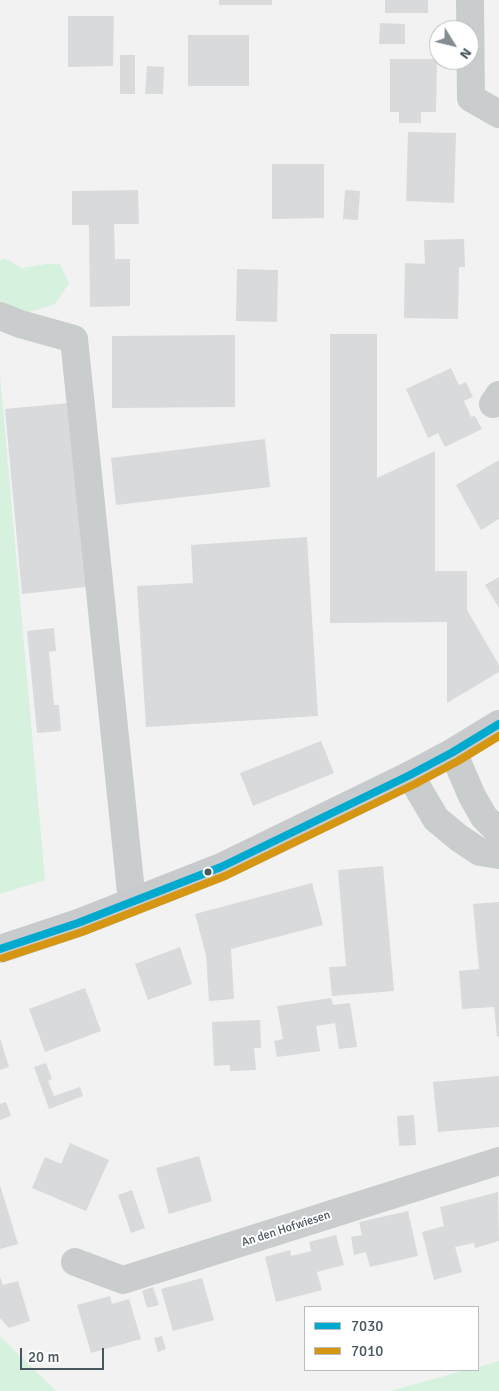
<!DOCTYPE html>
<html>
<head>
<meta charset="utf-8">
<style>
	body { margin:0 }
	#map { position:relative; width:499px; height:1391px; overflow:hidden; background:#f2f2f2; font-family:Signika,sans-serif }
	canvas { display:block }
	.legend { position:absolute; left:304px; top:1306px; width:175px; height:65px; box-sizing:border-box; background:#fff; border:1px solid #b6bcbf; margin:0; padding:6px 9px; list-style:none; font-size:15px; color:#49575f }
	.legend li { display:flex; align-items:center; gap:10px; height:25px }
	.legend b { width:25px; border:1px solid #b6bcbf }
	.north { position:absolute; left:429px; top:20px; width:50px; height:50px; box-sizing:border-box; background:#fff; border:1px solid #b6bcbf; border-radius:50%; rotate:126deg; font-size:14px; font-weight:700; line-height:20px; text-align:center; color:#49575f }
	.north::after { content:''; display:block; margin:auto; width:18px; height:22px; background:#848d92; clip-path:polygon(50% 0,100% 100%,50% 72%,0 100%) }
	.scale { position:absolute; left:20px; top:1348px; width:84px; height:22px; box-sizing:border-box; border:2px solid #49575f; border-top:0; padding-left:6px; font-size:15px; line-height:18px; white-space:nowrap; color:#49575f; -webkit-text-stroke:4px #fff; paint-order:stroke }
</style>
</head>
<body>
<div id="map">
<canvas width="499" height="1391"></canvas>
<ul class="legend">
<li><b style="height:6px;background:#00a9ce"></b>7030</li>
<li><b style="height:6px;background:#d49613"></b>7010</li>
</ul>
<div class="north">N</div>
<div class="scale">20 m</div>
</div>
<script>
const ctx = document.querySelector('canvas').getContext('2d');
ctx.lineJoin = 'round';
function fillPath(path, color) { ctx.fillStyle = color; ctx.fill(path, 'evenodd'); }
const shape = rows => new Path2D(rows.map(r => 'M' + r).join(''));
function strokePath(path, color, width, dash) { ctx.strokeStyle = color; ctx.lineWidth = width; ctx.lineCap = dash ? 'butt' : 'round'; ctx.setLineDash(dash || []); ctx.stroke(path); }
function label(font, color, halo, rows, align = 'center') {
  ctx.font = font + ' Signika,sans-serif'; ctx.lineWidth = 4; ctx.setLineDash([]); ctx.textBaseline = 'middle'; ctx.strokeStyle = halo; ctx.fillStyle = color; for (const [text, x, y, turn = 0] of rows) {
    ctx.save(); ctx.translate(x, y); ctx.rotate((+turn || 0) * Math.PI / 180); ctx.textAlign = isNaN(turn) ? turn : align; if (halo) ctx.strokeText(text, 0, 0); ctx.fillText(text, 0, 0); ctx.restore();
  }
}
fillPath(shape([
	[4,258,22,268,46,264,60,264,69,283,55,304,30,312,2,306,0,304,0,261],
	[0,375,45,880,0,894],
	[0,1336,56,1391,0,1391],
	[499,1361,499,1391,390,1391,466,1370,478,1370,478,1367]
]), '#d6f1de');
fillPath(shape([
	[219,0,272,0,272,5,219,5],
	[385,0,428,0,428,13,385,13],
	[68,16,114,16,113,66,68,67],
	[380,23,405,24,405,44,379,44],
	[188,35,249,35,249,86,188,86],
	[120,55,135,55,135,94,120,94],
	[390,59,437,59,436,112,421,112,421,123,399,123,399,112,390,112],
	[147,66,164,67,163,94,145,94],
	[408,132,456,133,454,203,406,201],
	[272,164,324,164,324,218,272,219],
	[138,190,139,224,114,224,115,259,130,259,130,306,90,307,89,225,72,225,72,191],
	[345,190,360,191,358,220,343,219],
	[464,239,465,267,459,267,458,319,404,318,405,263,425,264,424,240],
	[237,269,278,270,277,322,236,321],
	[330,334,377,334,377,478,435,451,435,571,467,571,467,610,499,665,499,672,447,703,447,622,330,623],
	[235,335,235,407,112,408,112,336],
	[451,368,459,385,466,382,473,397,464,401,471,417,475,416,482,429,445,447,438,433,428,438,406,389],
	[68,403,86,587,22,594,5,409],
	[265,439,270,487,116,505,111,458],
	[499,460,499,519,481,530,456,485],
	[307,537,318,716,146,727,137,586,193,583,191,545],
	[499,577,499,608,485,585],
	[54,628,56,651,49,652,54,705,59,705,61,731,37,733,27,631],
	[321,741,334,773,253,806,240,773],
	[383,866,394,991,332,996,329,967,346,966,338,870],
	[312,883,323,925,231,949,234,999,209,1001,206,955,195,914],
	[499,902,499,1036,497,1037,494,1007,462,1009,459,971,479,969,473,904],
	[180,947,192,984,148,1000,135,964],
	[85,988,101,1031,45,1052,29,1009],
	[331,998,333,1005,350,1003,357,1047,339,1049,335,1023,316,1026,320,1051,277,1057,274,1041,283,1039,277,1006],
	[260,1020,261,1048,254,1048,256,1070,230,1071,230,1065,214,1066,212,1022],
	[0,1038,9,1067,0,1070],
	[46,1063,52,1079,48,1081,54,1096,80,1087,83,1096,49,1109,34,1067],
	[499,1076,499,1127,438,1132,433,1082],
	[6,1102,11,1116,0,1120,0,1104],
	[414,1115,416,1145,399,1146,397,1116],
	[70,1143,109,1160,86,1211,32,1188,45,1157,61,1164],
	[199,1156,212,1201,169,1214,156,1168],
	[0,1185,18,1244,0,1249],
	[132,1190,145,1228,131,1233,118,1195],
	[498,1192,499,1241,475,1248,474,1243,455,1247,462,1272,434,1280,422,1232,444,1226,440,1207],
	[408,1211,418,1256,370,1267,366,1252,354,1255,351,1237,362,1235,359,1222],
	[336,1235,344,1265,317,1272,322,1290,276,1302,265,1257,290,1250,291,1256,311,1251,309,1242],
	[0,1277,3,1285,18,1281,30,1321,9,1328,0,1318],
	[202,1278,214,1320,173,1331,161,1289],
	[153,1287,159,1305,147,1308,142,1291],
	[110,1296,112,1304,129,1299,141,1339,91,1353,77,1305],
	[162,1336,166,1349,158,1352,154,1338]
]), '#d8dadb');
strokePath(shape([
	[470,0,471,98,499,114],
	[0,316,20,324,74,339,132,902],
	[493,404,499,395],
	[453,752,472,796,484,817,499,832],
	[410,775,436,819,459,838,480,852,499,855],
	[75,1262,123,1280,499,1161]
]), '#cacdce', 28);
strokePath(shape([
	[0,949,78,923,221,867,410,775,453,752,499,724]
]), '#c7cbce', 28);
strokePath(shape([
	[0,949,78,923,221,867,410,775,453,752,499,724]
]), '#00a9ce', 8);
strokePath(shape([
	[3,958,82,932,225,876,415,784,458,761,499,736]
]), '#d49613', 8);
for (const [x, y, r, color] of [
	[208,872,4.5,"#49575f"]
]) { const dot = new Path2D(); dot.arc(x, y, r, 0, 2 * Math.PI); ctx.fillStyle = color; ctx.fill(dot); strokePath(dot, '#fff', 2); }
label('12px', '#49575f', '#fff', [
	["An den Hofwiesen",286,1229,-18]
]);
</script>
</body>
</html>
